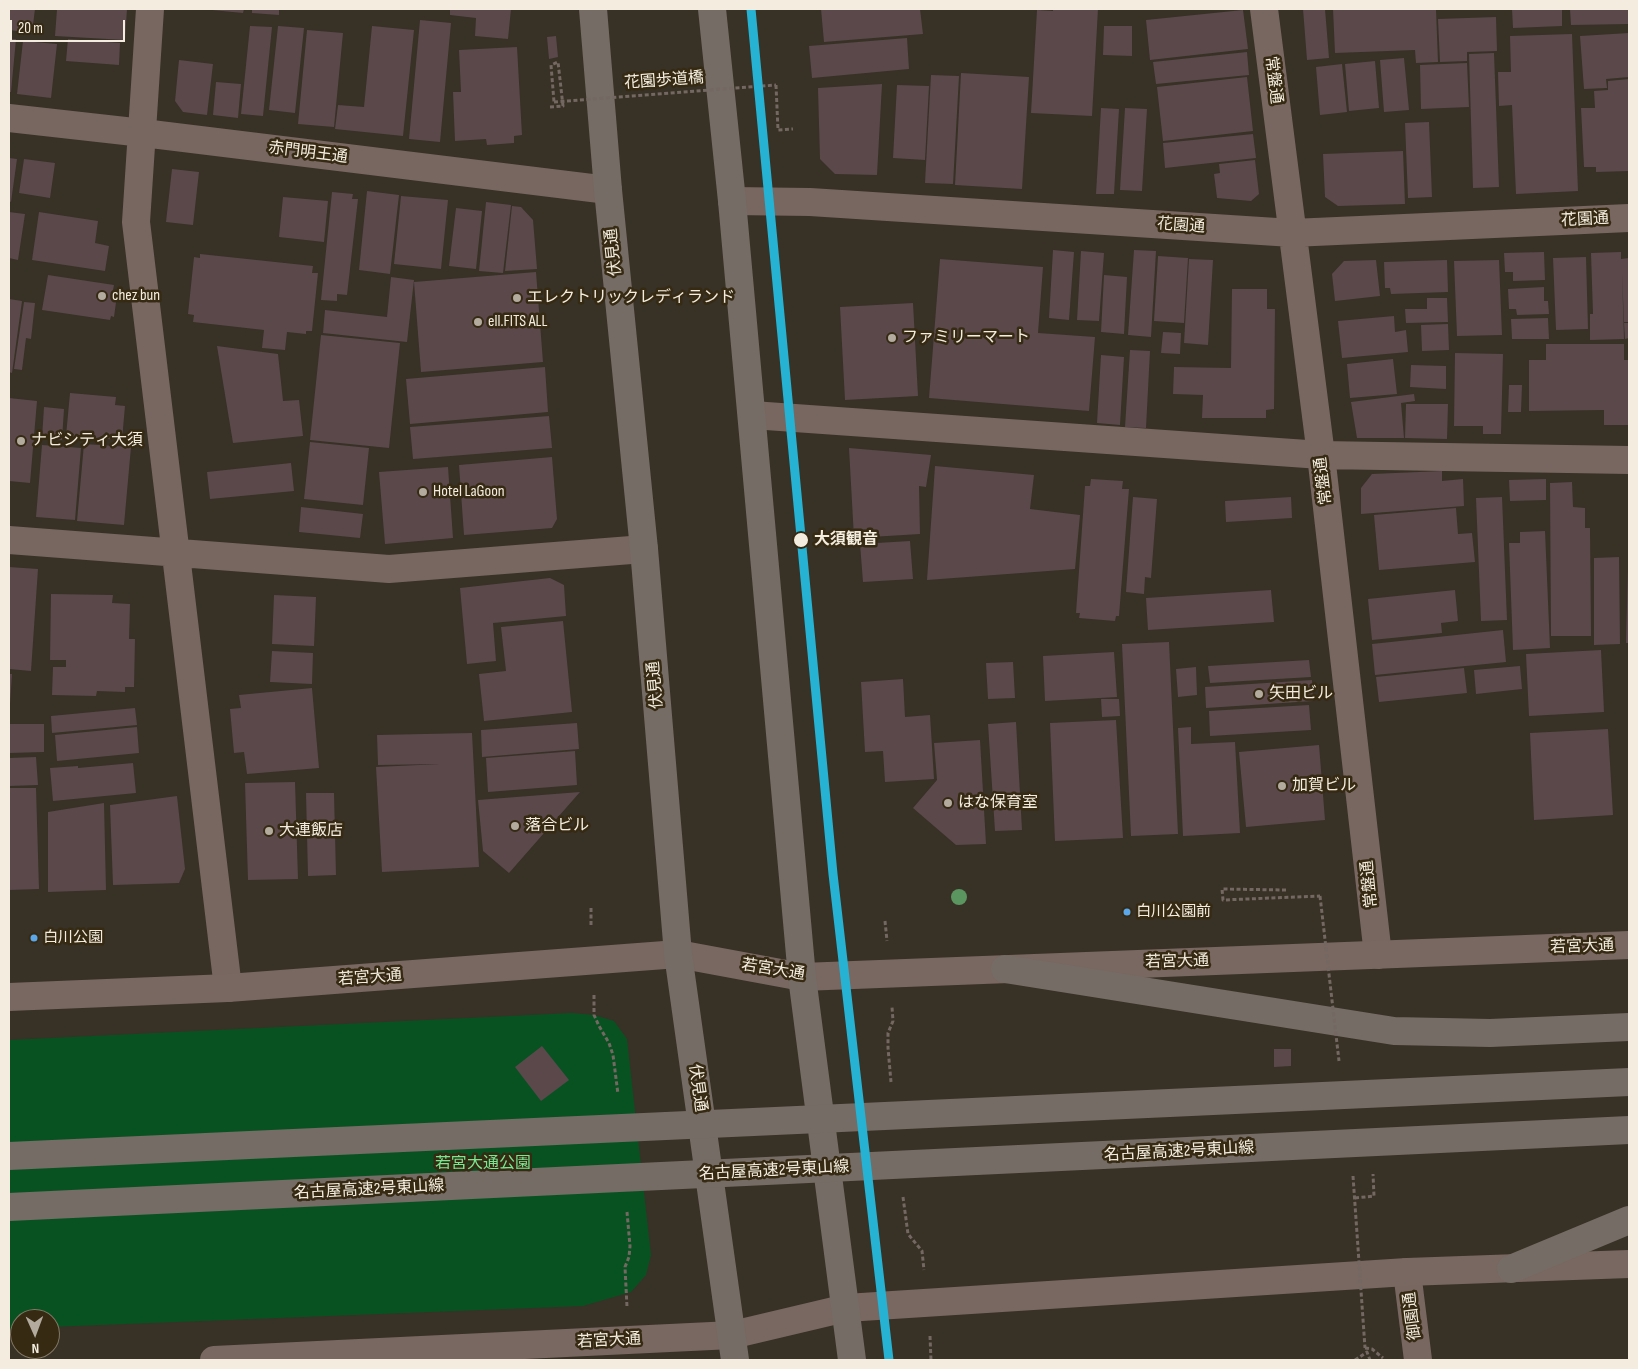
<!DOCTYPE html>
<html>
<head>
<meta charset="utf-8">
<style>
	body { margin:0 }
	#map { position:relative; width:1638px; height:1369px; overflow:hidden; background:#383125; font-family:"Sofia Sans Condensed",sans-serif }
	canvas { display:block }
	.frame { position:absolute; inset:0; border:10px solid #f4eddf; pointer-events:none }
	.north { position:absolute; left:10px; top:1309px; width:50px; height:50px; box-sizing:border-box; background:#362a13; border:1px solid #827865; border-radius:50%; rotate:178deg; font-size:14px; font-weight:700; line-height:20px; text-align:center; color:#f4eddf }
	.north::after { content:''; display:block; margin:auto; width:18px; height:22px; background:#b2ab9e; clip-path:polygon(50% 0,100% 100%,50% 72%,0 100%) }
	.scale { position:absolute; left:10px; top:20px; width:115px; height:22px; box-sizing:border-box; border:2px solid #f4eddf; border-top:0; padding-left:6px; font-size:15px; line-height:18px; white-space:nowrap; color:#f4eddf; -webkit-text-stroke:4px #362a13; paint-order:stroke }
</style>
</head>
<body>
<div id="map">
<canvas width="1638" height="1369"></canvas>
<div class="frame"></div>
<div class="north">N</div>
<div class="scale">20 m</div>
</div>
<script>
const ctx = document.querySelector('canvas').getContext('2d');
ctx.lineJoin = 'round';
function fillPath(path, color) { ctx.fillStyle = color; ctx.fill(path, 'evenodd'); }
const shape = rows => new Path2D(rows.map(r => 'M' + r).join(''));
function strokePath(path, color, width, dash) { ctx.strokeStyle = color; ctx.lineWidth = width; ctx.lineCap = dash ? 'butt' : 'round'; ctx.setLineDash(dash || []); ctx.stroke(path); }
function label(font, color, halo, rows, align = 'center') {
  ctx.font = font + ' "Sofia Sans Condensed","Noto Sans JP",sans-serif'; ctx.lineWidth = 5; ctx.setLineDash([]); ctx.textBaseline = 'middle'; ctx.strokeStyle = halo; ctx.fillStyle = color; for (const [text, x, y, turn = 0] of rows) {
    ctx.save(); ctx.translate(x, y); ctx.rotate((+turn || 0) * Math.PI / 180); ctx.textAlign = isNaN(turn) ? turn : align; if (halo) ctx.strokeText(text, 0, 0); ctx.fillText(text, 0, 0); ctx.restore();
  }
}
fillPath(shape([
	[572,1013,594,1015,614,1021,627,1039,651,1255,646,1275,631,1292,583,1306,50,1327,50,1319,20,1319,20,1329,9,1329,9,1040]
]), '#085222');
fillPath(shape([
	[9,9,35,9,32,33,9,30],
	[57,9,127,9,125,40,55,36],
	[212,9,244,9,243,13,212,10],
	[252,9,279,9,279,15,252,13],
	[450,9,511,9,508,39,475,36,476,18,450,15],
	[821,9,920,9,923,34,824,42],
	[1053,9,1098,9,1092,116,1031,113,1037,10,1053,11],
	[1303,9,1325,9,1329,58,1307,60],
	[1333,9,1436,9,1438,62,1416,63,1415,50,1335,53],
	[1512,9,1562,9,1562,26,1513,28],
	[1570,9,1629,9,1629,24,1571,25],
	[1243,10,1248,49,1150,60,1146,20],
	[1496,17,1497,51,1467,52,1467,61,1440,62,1438,19],
	[420,20,451,23,440,142,409,139],
	[250,26,272,27,263,116,241,114],
	[278,26,304,28,295,113,269,110],
	[372,26,414,30,403,136,335,129,338,105,364,107],
	[1104,26,1132,26,1132,56,1103,55],
	[307,30,343,33,334,127,298,124],
	[1629,33,1629,77,1606,79,1607,88,1584,89,1580,36],
	[1572,34,1578,191,1516,194,1512,105,1499,106,1498,72,1511,72,1510,36],
	[556,36,558,57,549,59,547,37],
	[907,38,909,69,812,78,809,46],
	[9,39,16,39,11,92,9,92],
	[68,39,120,43,119,65,66,61],
	[23,41,57,44,51,98,17,94],
	[517,47,522,135,514,136,514,143,487,145,486,139,455,141,453,92,461,92,459,50],
	[1247,52,1249,75,1156,84,1153,62],
	[1494,53,1499,187,1473,188,1469,54],
	[1404,58,1409,110,1384,112,1380,60],
	[179,60,213,64,207,115,183,112,175,101],
	[1375,61,1379,108,1349,111,1345,64],
	[1467,63,1469,107,1421,109,1420,65],
	[1342,64,1347,112,1320,115,1316,67],
	[961,73,1029,77,1022,189,955,185],
	[931,75,959,76,953,184,925,183],
	[1247,77,1253,131,1163,141,1157,87],
	[1629,79,1629,171,1596,172,1596,167,1584,167,1581,108,1595,108,1594,91,1608,90,1608,81],
	[216,82,241,84,238,118,213,115],
	[882,84,877,175,835,174,820,159,818,88],
	[897,85,929,86,925,160,893,158],
	[1101,108,1119,109,1114,194,1096,194],
	[1125,108,1147,109,1142,191,1120,190],
	[1429,122,1432,197,1408,198,1405,123],
	[1253,134,1256,158,1165,168,1163,143],
	[1403,151,1405,204,1338,206,1325,197,1323,154],
	[9,158,17,159,11,202,9,201],
	[24,159,55,163,50,198,19,193],
	[1255,160,1259,194,1251,201,1217,198,1214,174,1220,173,1219,164],
	[172,169,199,172,193,225,166,222],
	[367,191,399,195,390,274,359,270],
	[332,192,353,194,352,199,358,199,347,295,337,294,337,301,321,300],
	[401,196,448,200,441,269,394,264],
	[283,197,328,201,324,242,279,237],
	[486,202,511,205,503,273,479,271],
	[512,206,521,207,533,220,537,269,505,271],
	[456,208,482,211,476,269,449,266],
	[9,212,25,214,18,260,9,258],
	[39,212,98,221,95,243,109,246,105,271,32,260],
	[1053,250,1074,252,1069,320,1049,318],
	[1134,250,1156,251,1151,337,1128,335],
	[1081,251,1104,253,1099,321,1077,320],
	[1544,252,1545,280,1513,281,1513,272,1505,272,1504,253],
	[1621,252,1621,259,1629,258,1629,322,1624,322,1622,273,1624,339,1590,340,1590,314,1593,314,1591,253],
	[200,254,313,266,312,273,318,273,312,331,306,331,306,334,287,332,285,350,262,348,264,330,193,322,194,315,188,314,194,257,200,258],
	[1158,256,1188,258,1184,323,1154,321],
	[1586,257,1588,329,1556,330,1553,258],
	[940,259,1043,267,1038,333,1095,337,1089,411,929,398],
	[1189,259,1213,260,1208,345,1184,343],
	[1376,260,1380,296,1335,301,1332,274,1344,261],
	[1447,260,1448,292,1391,294,1390,288,1385,288,1384,262],
	[1499,260,1502,335,1457,336,1454,261],
	[536,272,543,362,421,372,414,282],
	[48,275,114,285,112,295,117,295,114,317,111,316,110,320,42,310],
	[1104,275,1127,277,1124,334,1101,332],
	[391,277,414,280,407,342,323,333,325,310,387,317],
	[1544,287,1544,301,1548,301,1549,314,1517,315,1516,309,1509,309,1508,289],
	[1232,289,1267,289,1267,309,1275,309,1274,409,1266,410,1266,418,1202,418,1203,395,1173,394,1174,367,1231,368],
	[1427,298,1447,298,1448,322,1406,323,1405,309,1427,309],
	[9,299,22,301,12,373,9,372],
	[24,302,35,303,31,339,26,338,22,370,14,369],
	[913,303,918,396,845,400,840,307],
	[1394,316,1395,332,1406,330,1408,352,1342,358,1338,321],
	[1548,318,1549,339,1512,339,1511,319],
	[1624,323,1629,323,1629,338,1625,339],
	[1448,324,1449,350,1422,351,1421,325],
	[1163,332,1181,333,1180,354,1161,353],
	[321,335,400,343,389,448,310,440],
	[1546,344,1624,344,1624,360,1629,360,1629,425,1604,425,1604,410,1529,411,1529,360,1546,360],
	[217,346,278,354,283,401,299,400,303,436,233,443],
	[1130,350,1150,351,1146,428,1125,427],
	[1455,353,1503,354,1501,434,1483,434,1483,426,1454,426],
	[1101,355,1124,357,1120,425,1097,423],
	[1393,359,1397,394,1350,398,1347,364],
	[1411,365,1446,366,1446,389,1410,387],
	[545,367,548,412,410,424,406,379],
	[1509,385,1522,385,1521,412,1508,412],
	[70,393,116,397,115,405,125,406,122,440,66,436],
	[1414,394,1415,401,1401,403,1404,438,1357,438,1351,402],
	[9,398,37,401,30,483,9,481],
	[1406,404,1448,404,1447,439,1405,438],
	[44,407,64,409,62,440,42,438],
	[549,416,552,448,413,459,410,427],
	[310,442,369,448,363,505,304,499],
	[84,444,131,447,124,525,77,521],
	[42,445,81,448,75,520,36,517],
	[849,448,931,455,926,487,919,486,920,534,854,538],
	[552,457,557,519,552,528,464,535,459,465],
	[291,463,294,491,210,499,207,472],
	[935,466,1034,475,1030,509,1080,515,1075,569,927,580],
	[448,467,453,538,385,544,379,472],
	[1442,471,1442,481,1463,479,1464,506,1361,514,1361,488,1372,474],
	[1091,479,1123,481,1122,489,1129,489,1119,616,1116,616,1115,621,1079,618,1080,613,1076,613,1085,486,1090,486],
	[1546,479,1546,500,1510,501,1509,480],
	[1572,482,1573,507,1585,508,1585,528,1590,528,1591,636,1551,636,1550,483],
	[1133,497,1157,499,1151,578,1145,577,1144,594,1126,592],
	[1291,497,1292,518,1226,522,1225,501],
	[1502,497,1507,620,1481,621,1476,498],
	[301,507,363,514,360,538,299,532],
	[1456,508,1458,534,1472,533,1475,562,1379,570,1374,515],
	[1545,531,1550,648,1513,650,1509,543,1520,543,1520,532],
	[910,541,913,579,863,582,860,544],
	[1619,557,1620,644,1594,645,1594,558],
	[9,567,38,569,31,671,9,669],
	[1628,568,1629,568,1629,643,1626,643],
	[550,578,564,585,566,616,493,623,496,661,467,664,460,588],
	[1271,590,1274,622,1148,630,1146,598],
	[1455,590,1458,621,1441,623,1442,633,1372,640,1368,599],
	[51,594,113,595,112,603,130,604,129,639,135,639,134,687,125,687,125,692,97,691,96,696,52,695,53,667,66,667,66,660,50,660],
	[274,595,316,597,314,646,272,644],
	[563,621,572,712,484,721,479,674,506,671,501,627],
	[1503,630,1506,662,1375,675,1372,644],
	[1169,642,1178,834,1131,836,1122,644],
	[1601,650,1604,712,1529,716,1526,654],
	[272,651,313,653,312,684,270,682],
	[1114,652,1117,697,1045,701,1043,656],
	[1309,660,1311,677,1210,683,1208,666],
	[1013,662,1015,698,988,699,986,663],
	[1520,666,1522,689,1476,694,1474,670],
	[1196,667,1197,695,1178,697,1176,669],
	[1464,668,1467,693,1379,702,1376,677],
	[9,674,12,674,10,704,9,704],
	[903,679,905,717,930,715,934,779,885,782,883,751,865,752,861,682],
	[1312,680,1313,701,1206,708,1205,687],
	[312,688,319,768,247,774,244,752,234,753,230,709,241,708,239,695],
	[1101,699,1119,699,1120,716,1102,717],
	[1309,705,1311,730,1210,736,1209,711],
	[135,708,137,725,52,733,51,716],
	[1116,720,1123,838,1055,841,1050,723],
	[1016,722,1022,830,995,831,988,724],
	[577,723,579,749,482,757,481,730],
	[9,724,44,724,44,752,9,753],
	[137,727,139,753,57,761,55,735],
	[1191,727,1191,744,1235,742,1240,833,1183,836,1178,728],
	[1608,729,1613,815,1534,820,1530,733],
	[472,733,479,867,382,872,376,767,440,764,378,765,377,735],
	[980,740,986,844,956,845,913,808,937,780,934,743],
	[1319,745,1325,820,1246,827,1239,752],
	[575,751,577,785,488,792,486,758],
	[36,757,38,785,9,786,9,758],
	[133,763,136,793,53,801,50,768,78,766,78,768],
	[295,782,298,879,248,880,245,783],
	[9,788,36,788,39,889,9,890],
	[580,792,509,873,483,851,478,800],
	[306,793,334,793,336,875,308,876],
	[177,796,185,869,179,883,113,885,110,805],
	[104,803,106,890,48,892,48,812],
	[542,1046,569,1080,541,1101,515,1067],
	[1274,1049,1291,1049,1291,1066,1274,1067]
]), '#5a484b');
strokePath(shape([
	[776,85,778,130,793,129],
	[550,107,563,106,558,62,551,65,554,102],
	[1286,890,1222,889,1223,900,1320,896],
	[591,908,591,926],
	[885,921,887,941],
	[594,995,594,1015,599,1026,609,1043,613,1055,618,1094],
	[891,1082,888,1048,888,1033,893,1021,892,1007],
	[903,1197,908,1234,922,1251,924,1270],
	[1355,1198,1374,1196,1373,1174],
	[627,1212,630,1246,629,1257,625,1267,627,1307],
	[930,1336,931,1360],
	[1365,1348,1372,1349,1383,1358],
	[1355,1360,1367,1352,1370,1360]
]), '#746862', 3, [4, 2.5]);
strokePath(shape([
	[150,9,136,222,228,988],
	[1264,9,1321,455,1378,955],
	[9,118,143,133,608,190],
	[732,201,810,202,1292,233,1629,218],
	[752,415,1321,455,1629,460],
	[9,540,389,569,644,549],
	[1407,1272,1418,1360]
]), '#786660', 28);
strokePath(shape([
	[9,997,228,988,678,954,802,977,1629,945],
	[214,1360,732,1335,846,1308,1407,1272,1629,1264]
]), '#796761', 28);
strokePath(shape([
	[593,9,608,190,644,549,678,954,735,1360],
	[712,9,732,201,802,977,852,1360],
	[1005,969,1394,1031,1490,1033,1629,1027],
	[1511,1269,1629,1220]
]), '#756c65', 28);
strokePath(shape([
	[554,102,776,85],
	[1320,896,1339,1061],
	[1353,1176,1365,1348]
]), '#746862', 3, [4, 2.5]);
strokePath(shape([
	[9,1156,1629,1082],
	[9,1207,1629,1130]
]), '#756c65', 28);
strokePath(shape([
	[751,9,833,874,889,1360]
]), '#26b2d2', 9);
ctx.fillStyle = '#5b9560';
for (const [x, y] of [
	[959,897]
]) { ctx.beginPath(); ctx.arc(x, y, 8, 0, 2 * Math.PI); ctx.fill(); }
for (const [x, y, r, color] of [
	[102,296,5,"#b2ab9e"],
	[517,298,5,"#b2ab9e"],
	[478,322,5,"#b2ab9e"],
	[892,338,5,"#b2ab9e"],
	[21,441,5,"#b2ab9e"],
	[423,492,5,"#b2ab9e"],
	[801,540,8,"#f4eddf"],
	[1259,694,5,"#b2ab9e"],
	[1282,786,5,"#b2ab9e"],
	[948,803,5,"#b2ab9e"],
	[515,826,5,"#b2ab9e"],
	[269,831,5,"#b2ab9e"],
	[1127,912,4.5,"#5aa8eb"],
	[34,938,4.5,"#5aa8eb"]
]) { const dot = new Path2D(); dot.arc(x, y, r, 0, 2 * Math.PI); ctx.fillStyle = color; ctx.fill(dot); strokePath(dot, '#362a13', 2); }
label('15px', '#f4eddf', '#362a13', [
	["白川公園前",1136,912],
	["白川公園",43,938]
], 'left');
label('16px', '#f4eddf', '#362a13', [
	["常盤通",1273,80,83],
	["花園歩道橋",664,81,-4],
	["赤門明王通",308,153,7],
	["花園通",1585,220,-3],
	["花園通",1181,226,4],
	["伏見通",614,252,-96],
	["常盤通",1324,481,-97],
	["伏見通",656,685,-95],
	["常盤通",1370,884,-96],
	["若宮大通",1582,947,-2],
	["若宮大通",1177,962,-2],
	["若宮大通",773,970,9],
	["若宮大通",370,978,-4],
	["伏見通",697,1088,82],
	["名古屋高速2号東山線",1179,1152,-3],
	["名古屋高速2号東山線",774,1171,-3],
	["名古屋高速2号東山線",369,1190,-3],
	["御園通",1413,1316,-97],
	["若宮大通",609,1341,-3]
]);
label('16px', '#f4eddf', '#362a13', [
	["chez bun",112,296],
	["エレクトリックレディランド",527,298],
	["ell.FITS ALL",488,322],
	["ファミリーマート",902,338],
	["ナビシティ大須",31,441],
	["Hotel LaGoon",433,492],
	["矢田ビル",1269,694],
	["加賀ビル",1292,786],
	["はな保育室",958,803],
	["落合ビル",525,826],
	["大連飯店",279,831]
], 'left');
label('bold 16px', '#f4eddf', '#362a13', [
	["大須観音",814,540]
], 'left');
label('16px', '#77e790', '#362a13', [
	["若宮大通公園",483,1164]
]);
</script>
</body>
</html>
